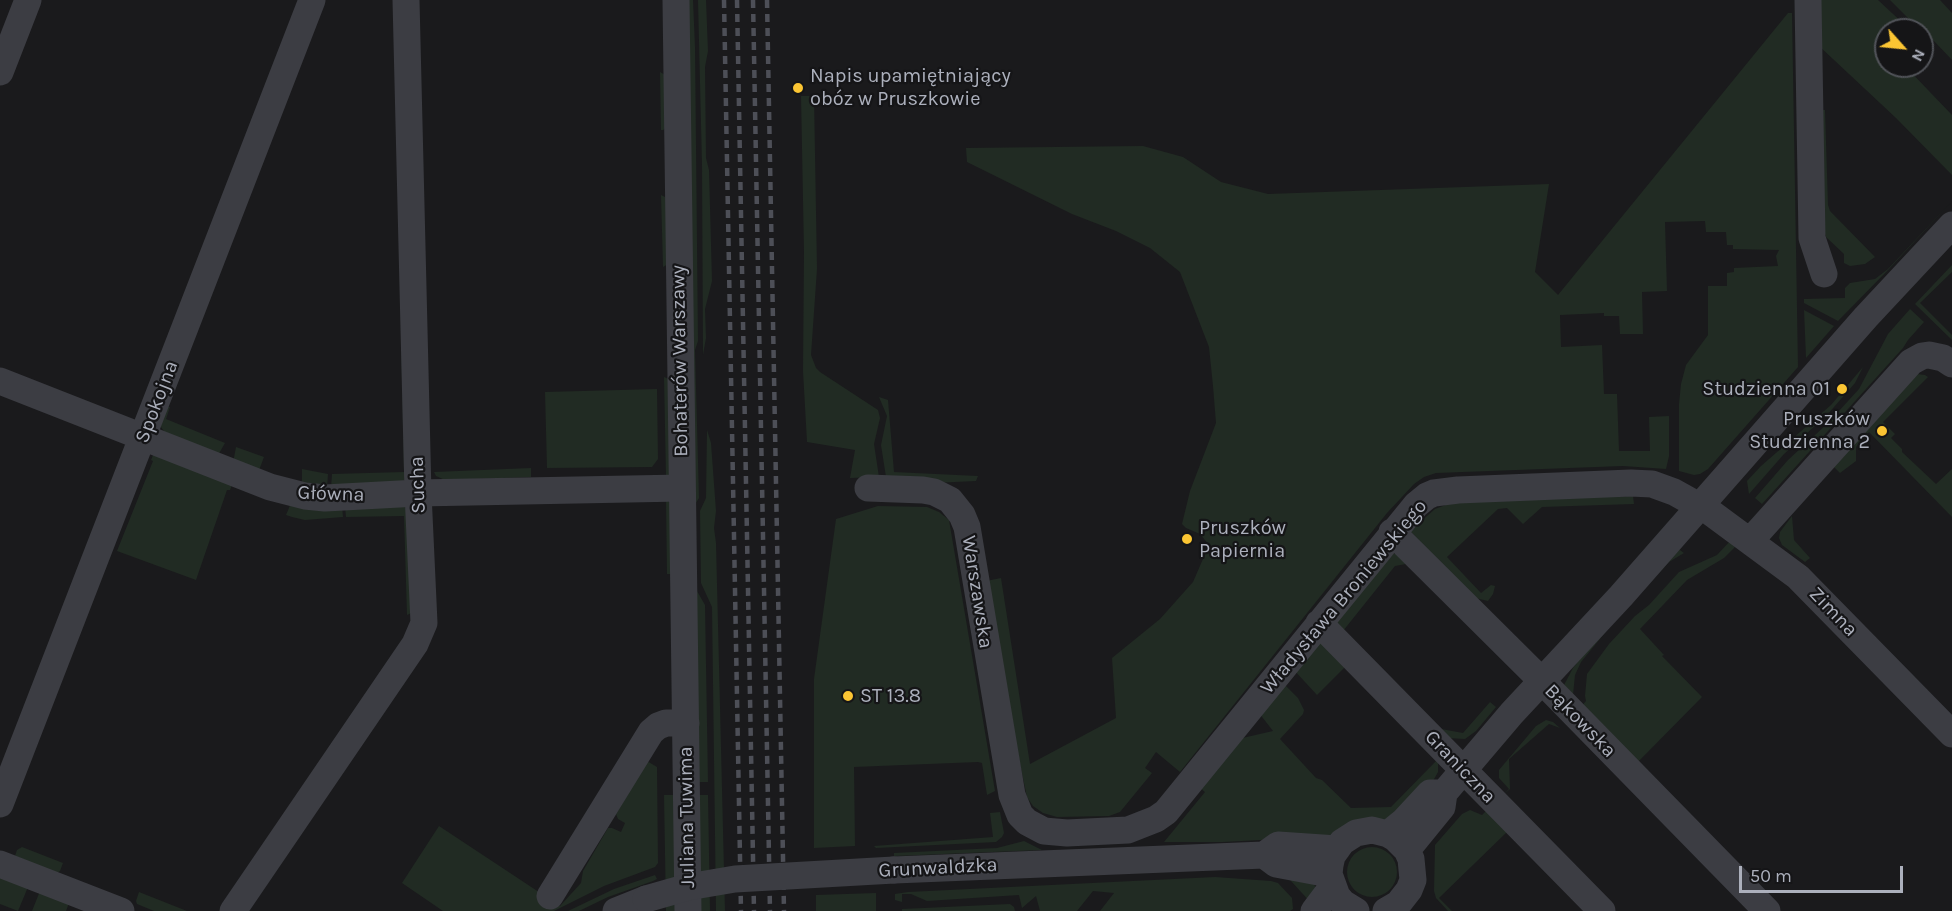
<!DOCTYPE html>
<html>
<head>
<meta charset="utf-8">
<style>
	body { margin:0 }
	#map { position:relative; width:1952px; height:911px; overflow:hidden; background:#1a1a1c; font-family:Karla,sans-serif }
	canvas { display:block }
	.north { position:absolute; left:1874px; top:18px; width:60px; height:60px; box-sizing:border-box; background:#151517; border:2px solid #515359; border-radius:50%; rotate:117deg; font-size:16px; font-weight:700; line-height:24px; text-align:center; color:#acb0bc }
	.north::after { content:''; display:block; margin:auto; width:21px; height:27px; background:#fbc533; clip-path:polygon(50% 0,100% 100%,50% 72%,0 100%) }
	.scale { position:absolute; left:1739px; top:866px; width:164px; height:27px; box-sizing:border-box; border:3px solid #acb0bc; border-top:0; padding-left:8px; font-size:18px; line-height:21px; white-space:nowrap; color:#acb0bc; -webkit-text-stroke:4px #151517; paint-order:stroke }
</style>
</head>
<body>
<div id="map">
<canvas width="1952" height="911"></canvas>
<div class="north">N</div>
<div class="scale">50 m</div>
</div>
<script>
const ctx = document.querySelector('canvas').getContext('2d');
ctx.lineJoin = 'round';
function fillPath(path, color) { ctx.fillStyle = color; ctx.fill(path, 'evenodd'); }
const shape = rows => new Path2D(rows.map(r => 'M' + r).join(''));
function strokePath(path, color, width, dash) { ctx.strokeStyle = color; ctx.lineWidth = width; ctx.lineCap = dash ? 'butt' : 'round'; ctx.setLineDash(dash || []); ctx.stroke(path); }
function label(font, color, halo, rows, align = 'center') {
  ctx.font = font + ' Karla,sans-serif'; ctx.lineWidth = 4.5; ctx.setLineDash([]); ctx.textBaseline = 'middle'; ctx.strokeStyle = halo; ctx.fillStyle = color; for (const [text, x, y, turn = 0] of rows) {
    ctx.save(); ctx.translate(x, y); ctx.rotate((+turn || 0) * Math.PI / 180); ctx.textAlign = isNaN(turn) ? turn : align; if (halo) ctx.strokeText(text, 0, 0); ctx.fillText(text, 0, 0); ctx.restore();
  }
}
fillPath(shape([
	[686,0,693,0,695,47,698,341,695,350,699,498,694,506],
	[698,0,706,0,708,51,705,67,706,158,709,170,712,281,705,309,706,338,703,355,702,165],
	[1818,0,1878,0,1907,27,1904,30,1886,30,1886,66,1905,66,1952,115,1952,175,1896,118,1818,45],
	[1890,0,1940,0,1952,13,1952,60,1915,21,1912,22],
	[1788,13,1792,13,1798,367,1708,469,1700,474,1694,475,1679,471,1679,404,1681,384,1686,365,1708,335,1708,286,1727,286,1727,273,1734,272,1734,268,1778,266,1776,256,1779,250,1733,249,1733,245,1727,245,1726,232,1706,232,1705,221,1665,222,1667,291,1642,292,1643,334,1620,334,1619,316,1604,316,1604,313,1560,315,1561,347,1602,345,1604,394,1617,394,1619,451,1650,451,1649,417,1669,416,1669,456,1666,469,1623,466,1436,473,1424,477,1414,484,1387,513,1180,772,1156,752,1145,768,1152,773,1120,812,1109,816,1057,817,1043,813,1033,806,1027,797,1020,764,986,581,1001,578,1030,764,1116,718,1112,658,1160,619,1193,582,1209,545,1200,534,1186,528,1182,524,1190,491,1216,423,1213,386,1209,347,1180,272,1150,248,1116,231,1072,214,967,162,966,148,1143,146,1183,157,1221,182,1268,194,1549,184,1535,272,1558,295],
	[660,72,667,76,668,127,663,130,661,130],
	[801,96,814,96,817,269,811,355,816,368,820,372,878,410,880,418,874,444,879,477,850,478,855,450,807,442,803,371,804,252],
	[1819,110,1825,110,1828,205,1830,211,1875,257,1865,264,1850,266,1844,263,1844,254,1826,237,1824,231],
	[661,195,669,199,670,263,663,267],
	[1952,201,1888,270,1838,321,1804,303,1804,299,1845,298,1845,288,1850,283,1875,279,1888,269],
	[1952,265,1952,272,1920,303,1952,335,1952,340,1915,304],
	[1910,309,1924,322,1908,340,1903,348,1762,504,1755,498,1788,460,1827,424,1859,389,1888,334],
	[1804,310,1834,326,1806,358],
	[401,339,406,339,409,459,404,482,331,488,332,474,404,472],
	[1863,367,1855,383,1827,415,1784,454,1749,494,1747,481,1761,466,1831,405],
	[1917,374,1925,375,1928,377,1883,422,1895,434,1891,438,1902,449,1902,452,1936,484,1952,469,1952,517,1869,432,1856,447,1856,461,1840,473,1833,466],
	[664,377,671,380,671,473,666,477],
	[657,389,658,459,652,467,547,468,545,392],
	[879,397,888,400,894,472,978,476,976,481,934,483,886,477,881,445,887,416],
	[164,405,170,407,166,419,225,443,217,457,166,434,161,427,159,419],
	[707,430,711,443,716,511,714,528,716,543,725,911,716,911,712,607,701,583,700,511,706,498],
	[236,447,264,457,258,473,233,463],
	[154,453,233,482,230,490,227,490,196,580,117,551,153,461,151,460],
	[531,468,531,477,445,480,436,476,434,472],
	[302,469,328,474,327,488,302,485],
	[1633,496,1634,504,1542,507,1523,524,1507,508,1498,509,1447,557,1481,593,1491,585,1495,586,1493,594,1488,601,1471,597,1410,531,1435,509,1456,501],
	[666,500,672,504,673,574,667,574],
	[291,503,342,506,343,517,305,520,292,517,286,515],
	[404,506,408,510,414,612,407,615,404,516,346,517,345,507],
	[878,506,927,507,939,512,949,520,995,791,987,795,982,763,978,762,854,767,855,846,814,848,814,679,836,519],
	[1792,516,1794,540,1810,558,1805,562,1782,545,1779,538,1780,532],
	[1731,540,1735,547,1724,558,1687,580,1640,629,1664,655,1662,656,1702,697,1634,766,1580,708,1586,701,1585,696,1587,674,1609,644,1635,616,1649,605,1679,572,1717,555],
	[1677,548,1684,553,1669,562,1608,629,1581,662,1575,675,1573,695,1564,685,1573,668,1602,631],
	[1393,554,1400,554,1406,564,1395,566,1343,631,1334,619],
	[694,591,697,591,705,605,708,782,697,782],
	[1319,641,1347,665,1317,695,1293,669],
	[1283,683,1298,698,1304,710,1303,714,1280,739,1316,778,1322,780,1351,808,1391,807,1438,759,1438,772,1433,781,1403,813,1335,836,1223,842,1164,842,1205,792,1200,788,1238,739,1273,731,1259,713],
	[1490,702,1496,707,1476,731,1465,739,1447,738,1436,728,1463,733],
	[1546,720,1553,722,1560,728,1549,724,1509,759,1510,789,1504,794,1509,789,1499,778,1499,770,1536,726],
	[647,761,657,767,658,863,655,867,604,886,554,911,443,911,402,883,439,826,560,906,581,883,583,871,608,828,612,828,621,832,625,823,618,819,616,814],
	[664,795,675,795,677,911,666,911],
	[697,795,708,795,710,911,699,911],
	[1489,808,1508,831,1439,898,1452,911,1448,911,1436,898,1434,891,1435,845,1462,814,1470,810,1482,815],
	[1000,812,1004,833,1002,837,996,842,876,848,874,846,993,837,990,813],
	[1024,841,1042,850,894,856,894,853,997,848],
	'1347 872a25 25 0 1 1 50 0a25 25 0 1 1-50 0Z',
	[22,847,63,863,60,871,57,873,15,856,17,850],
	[1281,870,1313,881,1316,889,1312,904],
	[655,875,657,879,653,881,608,897,579,911,568,911,614,889],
	[0,876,28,887,18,911,0,904],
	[1215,877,1271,881,1278,883,1292,898,1293,909,1290,911,1100,911,1114,893,1093,891,1077,911,1040,911,1036,896,1022,908,1019,895,927,901,911,894,902,894,902,902,895,900,895,894,908,892],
	[40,891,69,903,66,911,32,911],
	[139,892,187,911,154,911,137,904,136,901],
	[876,893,876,911,816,911,816,895],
	[1010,904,1014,907,1015,911,902,911,902,909]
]), '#212b23');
strokePath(shape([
	[676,0,688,911],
	[1808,0,1812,238,1824,274],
	[0,72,28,0],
	[0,381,270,487,305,496,325,498,418,493,682,488],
	[868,488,923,490,934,492,950,500,962,515,967,527,1012,795,1020,815,1027,822,1044,831,1067,833,1128,830,1156,819,1166,812,1416,505,1427,496,1434,493,1458,490,1631,483,1652,484,1674,492,1710,512,1798,577,1952,734],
	[1392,532,1541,680,1767,911],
	[1750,541,1911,362,1922,356,1929,355,1943,358,1952,364],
	[1319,623,1602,911],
	[0,804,312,0],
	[1388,834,1404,821,1430,793,1444,793],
	[1407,850,1442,807,1444,793,1512,713,1621,596,1866,317,1952,225],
	[1264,855,1276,864,1329,874],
	[0,864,121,911],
	[894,870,1264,855,1278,845,1337,849],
	[550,896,651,732,658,726,666,723,686,723],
	[233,911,415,644,424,623,418,493,406,0],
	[616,911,646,899],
	[1314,911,1332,887],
	[1356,911,1343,903,1337,896,1329,874,1330,865,1332,856,1342,842,1356,833,1372,830,1388,834,1395,838,1407,850,1411,859,1413,880,1409,890,1398,904,1386,911]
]), '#3c3d43', 27);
strokePath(shape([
	[724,0,741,911],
	[737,0,754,911],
	[753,0,770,911],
	[767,0,784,911]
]), '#4d4f57', 4.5, [8, 6]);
strokePath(shape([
	[646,899,688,887,735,879,894,870]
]), '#3c3d43', 27);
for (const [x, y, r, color] of [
	[798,88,6,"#fbc533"],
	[1842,389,6,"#fbc533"],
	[1882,431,6,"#fbc533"],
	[1187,539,6,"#fbc533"],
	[848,696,6,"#fbc533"]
]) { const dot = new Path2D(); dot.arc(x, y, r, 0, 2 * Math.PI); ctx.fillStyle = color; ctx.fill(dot); strokePath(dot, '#151517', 2); }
label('20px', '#acb0bc', '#151517', [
	["Napis upamiętniający",810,76],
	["obóz w Pruszkowie",810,99],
	["Studzienna 01",1830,389,"right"],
	["Pruszków",1870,419,"right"],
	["Studzienna 2",1870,442,"right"],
	["Pruszków",1199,528],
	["Papiernia",1199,551],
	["ST 13.8",860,696]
], 'left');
label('20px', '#acb0bc', '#151517', [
	["Bohaterów Warszawy",680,361,-91],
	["Spokojna",157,402,-69],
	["Sucha",418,485,-92],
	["Główna",331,494,2],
	["Warszawska",977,592,81],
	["Władysława Broniewskiego",1344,597,-50],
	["Zimna",1833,612,46],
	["Bąkowska",1580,721,46],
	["Graniczna",1460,767,46],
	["Juliana Tuwima",687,817,-91],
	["Grunwaldzka",938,868,-3]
]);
</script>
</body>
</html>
